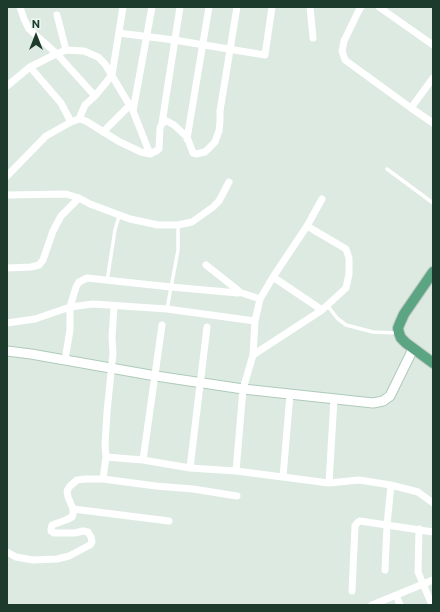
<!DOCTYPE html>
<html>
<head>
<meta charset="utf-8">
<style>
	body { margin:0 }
	#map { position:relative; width:440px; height:612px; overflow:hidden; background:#dceae1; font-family:Commissioner,sans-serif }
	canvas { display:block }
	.frame { position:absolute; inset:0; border:8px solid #1d3b2c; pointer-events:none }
	.north { position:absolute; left:16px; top:16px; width:40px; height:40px; -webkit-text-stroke:3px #edf7f0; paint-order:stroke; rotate:0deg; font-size:11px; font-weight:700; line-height:16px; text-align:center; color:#1d3b2c }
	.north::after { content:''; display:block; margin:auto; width:14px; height:18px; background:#1d3b2c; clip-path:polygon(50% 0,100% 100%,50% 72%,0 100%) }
</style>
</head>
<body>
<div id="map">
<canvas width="440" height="612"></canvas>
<div class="frame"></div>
<div class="north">N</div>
</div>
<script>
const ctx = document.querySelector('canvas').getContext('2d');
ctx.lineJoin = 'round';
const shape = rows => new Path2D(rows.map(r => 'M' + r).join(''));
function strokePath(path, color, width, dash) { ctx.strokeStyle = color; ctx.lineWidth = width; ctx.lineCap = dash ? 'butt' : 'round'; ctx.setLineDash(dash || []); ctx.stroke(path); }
const secondary = shape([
	[7,351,31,354,156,376,243,389,373,403,383,401,390,396,413,349]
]);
const primary = shape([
	[433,272,404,314,400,323,398,328,399,333,401,338,406,343,433,363]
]);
strokePath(secondary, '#aecbba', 11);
strokePath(primary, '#c0c8c4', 12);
strokePath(shape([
	[387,169,433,203],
	[107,281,115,230,119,216],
	[327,305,337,318,346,325,373,332,398,333],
	[167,309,178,250,178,225]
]), '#fff', 3.5);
strokePath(shape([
	[20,7,24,19,29,29,57,54,95,96,112,75,123,7],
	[310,7,313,38],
	[361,7,359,10,344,41,342,51,345,60,411,108,433,123],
	[379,7,433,45],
	[57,15,66,50],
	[119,33,174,40,265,55,272,7],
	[30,67,61,103,71,122],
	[7,86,30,67,52,56,66,50,84,51,98,57,105,64,133,111,150,154],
	[411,108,433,78],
	[133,111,152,7],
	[79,119,85,105,95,96],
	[162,123,180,7],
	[103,132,130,105],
	[187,139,209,7],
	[7,176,46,136,71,122,79,119,86,121,118,141,141,152,150,154,156,151,159,149,160,128,162,123,167,121,174,125,187,137,193,153,196,154,205,152,215,142,219,131,220,121,220,111,237,7],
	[7,195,66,194,79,198,90,204,130,219,158,225,178,225,192,222,213,207,219,201,229,182],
	[7,268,31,267,39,265,43,260,53,231,61,216,79,198],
	[273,277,322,310],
	[239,292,260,299],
	[7,323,35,319,70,307,93,304,167,309,255,321],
	[253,355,322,310,346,288,349,274,349,258,346,249,307,226],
	[65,360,70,330,70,307,76,287,79,282,87,278,171,287,238,293,239,292,239,291,206,265],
	[106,457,105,445,107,412,113,353,112,337,114,306],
	[143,460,162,325],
	[190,468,207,327],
	[236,471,243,389,253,355,255,321,260,299,273,277,307,226,322,199],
	[283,477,290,394],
	[103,479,106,457,143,460,190,468,236,471,329,483,359,480,391,485,418,492,433,503],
	[329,483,334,399],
	[73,509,169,521],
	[419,529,418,572,432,605],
	[7,552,16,557,33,560,57,559,69,556,90,545,92,542,91,537,88,532,83,531,75,533,54,533,51,531,51,529,52,525,66,520,72,517,73,515,73,509,68,497,67,491,70,486,77,480,85,479,103,479,156,486,193,489,237,496],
	[385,570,387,525,391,485],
	[352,591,355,526,357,523,360,521,433,532],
	[396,595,400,605],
	[372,605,433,580]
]), '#fff', 7);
strokePath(secondary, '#fff', 9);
strokePath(primary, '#5ca582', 10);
</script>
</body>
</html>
